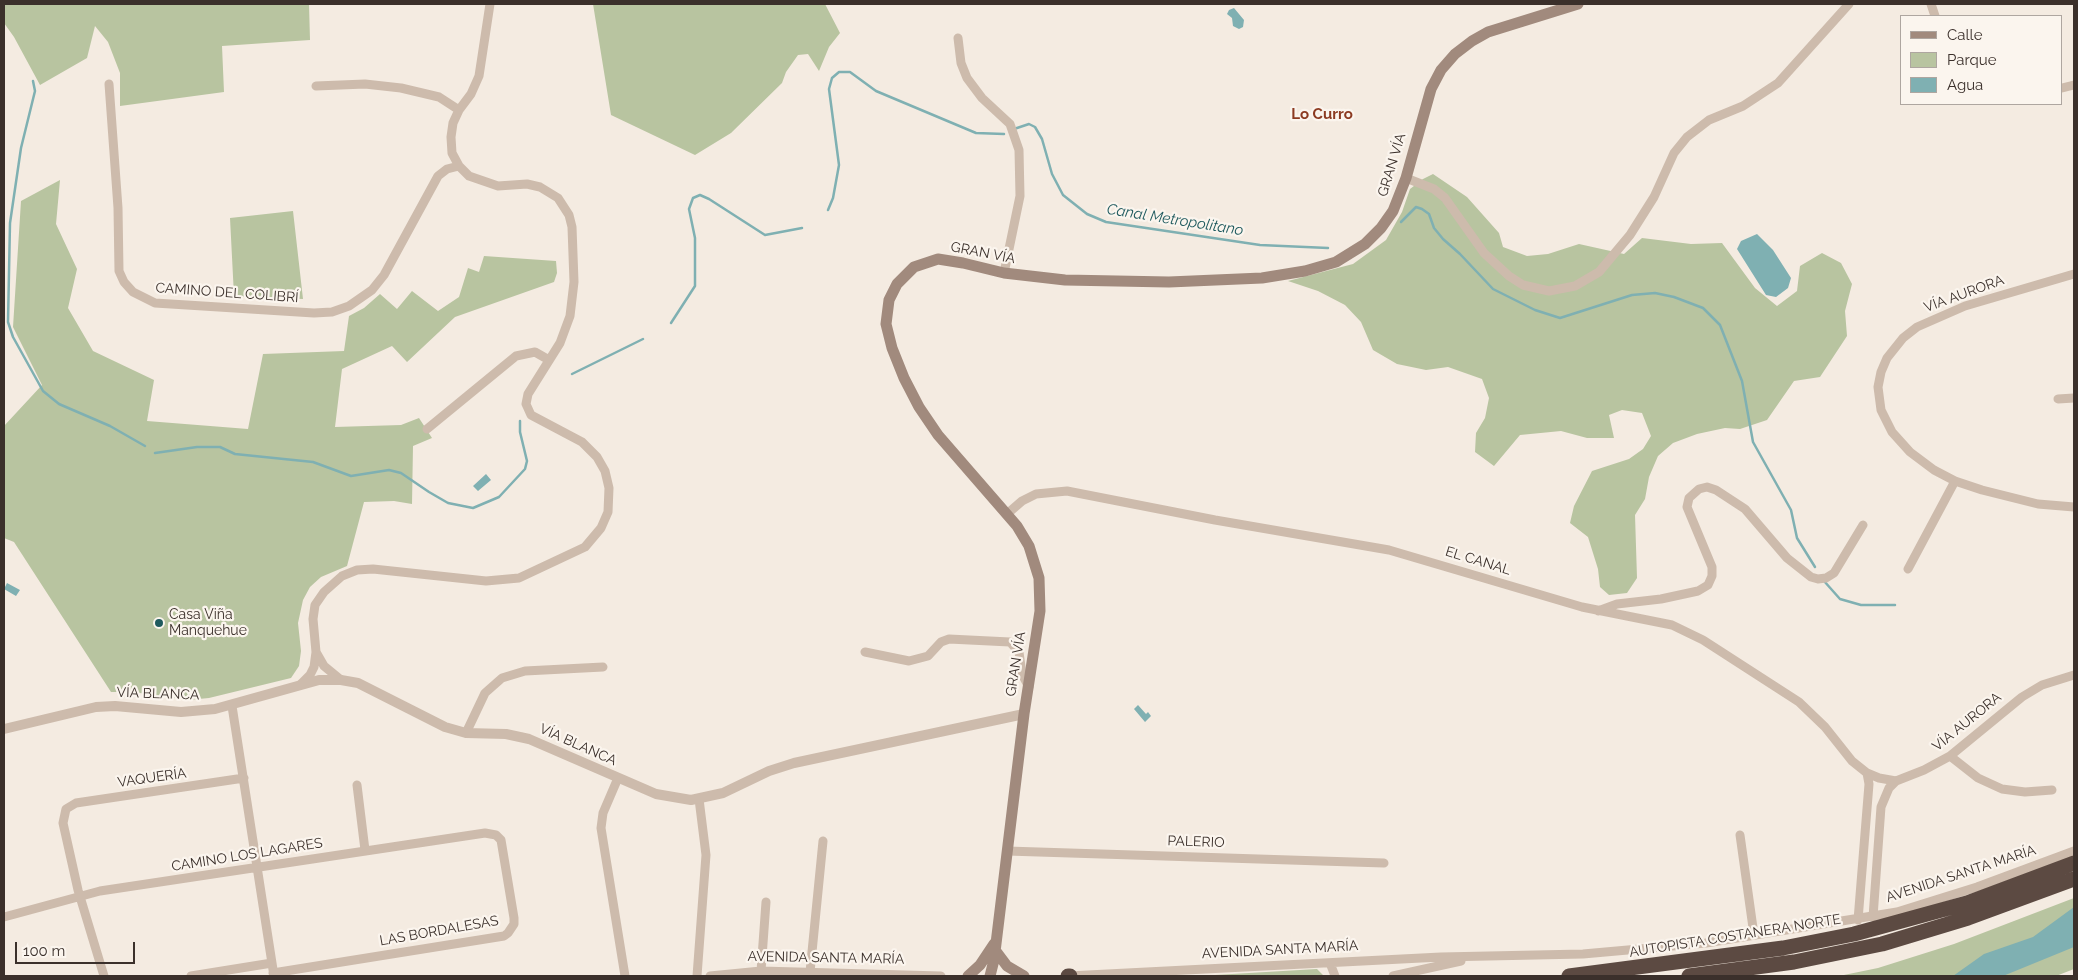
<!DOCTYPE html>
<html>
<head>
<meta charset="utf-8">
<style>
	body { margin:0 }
	#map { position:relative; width:2078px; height:980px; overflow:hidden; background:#f4ebe1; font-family:Raleway,sans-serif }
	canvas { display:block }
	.frame { position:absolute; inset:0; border:5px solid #3b302b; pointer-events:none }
	.legend { position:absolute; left:1900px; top:15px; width:162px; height:90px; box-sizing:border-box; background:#fbf5ee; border:1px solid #aea6a0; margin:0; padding:6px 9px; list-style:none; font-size:15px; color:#3b302b }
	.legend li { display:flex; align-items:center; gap:10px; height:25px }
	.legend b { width:25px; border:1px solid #aea6a0 }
	.scale { position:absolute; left:15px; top:942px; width:120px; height:22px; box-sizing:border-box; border:2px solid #3b302b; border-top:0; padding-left:6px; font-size:15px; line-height:18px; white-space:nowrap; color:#3b302b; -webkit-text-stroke:4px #fbf5ee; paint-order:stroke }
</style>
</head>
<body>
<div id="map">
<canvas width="2078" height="980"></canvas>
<div class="frame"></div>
<ul class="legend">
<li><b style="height:6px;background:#a18a7d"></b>Calle</li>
<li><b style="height:14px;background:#b8c4a0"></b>Parque</li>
<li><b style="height:14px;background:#7fb0b2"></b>Agua</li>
</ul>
<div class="scale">100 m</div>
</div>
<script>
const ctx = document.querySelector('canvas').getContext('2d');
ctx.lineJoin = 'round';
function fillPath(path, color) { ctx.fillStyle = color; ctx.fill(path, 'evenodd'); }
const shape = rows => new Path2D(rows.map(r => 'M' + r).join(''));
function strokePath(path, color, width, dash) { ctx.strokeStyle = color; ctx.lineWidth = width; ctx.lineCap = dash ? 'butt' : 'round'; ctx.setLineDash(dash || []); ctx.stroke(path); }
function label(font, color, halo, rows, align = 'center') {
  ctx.font = font + ' Raleway,sans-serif'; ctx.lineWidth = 4.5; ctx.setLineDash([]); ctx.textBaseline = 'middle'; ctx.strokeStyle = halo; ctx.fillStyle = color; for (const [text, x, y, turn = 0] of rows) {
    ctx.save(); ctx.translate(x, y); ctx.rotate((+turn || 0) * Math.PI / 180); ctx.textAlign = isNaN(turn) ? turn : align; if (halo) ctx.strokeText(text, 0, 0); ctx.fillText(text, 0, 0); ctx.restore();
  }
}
fillPath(shape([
	[4,4,309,4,310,40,222,46,224,92,120,106,120,73,108,42,95,26,87,58,40,85,14,37,4,23],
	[593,4,825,4,840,33,829,47,819,71,808,54,798,55,786,72,782,83,731,133,695,155,611,115],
	[1433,174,1467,197,1499,233,1503,247,1527,256,1548,254,1579,244,1624,254,1642,238,1691,244,1722,243,1755,288,1777,306,1797,291,1800,266,1822,253,1841,263,1852,284,1845,311,1847,336,1820,377,1794,381,1767,420,1740,429,1725,428,1697,434,1673,443,1658,456,1649,477,1645,499,1635,515,1637,578,1627,593,1609,595,1600,587,1598,569,1588,537,1570,523,1574,506,1592,471,1629,459,1643,449,1651,436,1642,413,1622,410,1609,415,1614,438,1587,438,1561,431,1520,435,1494,466,1475,452,1476,433,1485,418,1489,398,1482,379,1448,367,1426,370,1397,364,1373,350,1361,322,1345,305,1318,291,1288,281,1353,264,1386,240,1402,212,1410,189,1423,179],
	[60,180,56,224,77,269,68,308,93,351,154,380,147,421,248,429,263,354,344,351,349,316,364,308,380,294,397,309,412,291,438,311,459,297,468,268,479,272,484,256,556,261,557,273,554,282,455,317,407,362,392,346,342,369,335,427,401,425,419,418,432,438,413,446,412,504,394,501,364,502,347,566,321,577,310,587,303,600,298,623,301,651,299,666,291,678,209,698,188,700,133,692,111,692,14,542,4,538,4,426,42,385,13,327,21,201],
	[293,211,303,299,234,296,230,218],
	[2074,898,2074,969,2056,976,1839,976,1878,968,1954,944],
	[1317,969,1324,976,1198,976]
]), '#b8c4a0');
fillPath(shape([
	[1234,8,1244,20,1243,27,1239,29,1233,26,1232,18,1227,14,1229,10],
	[1757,234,1773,250,1791,278,1788,288,1776,297,1766,295,1737,249,1741,241],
	[486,474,491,480,478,491,473,486],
	[7,583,20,590,16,596,4,589],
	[1138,705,1146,714,1148,712,1151,716,1145,722,1134,709],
	[2074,907,2074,947,2003,976,1953,976,1984,954,2033,937]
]), '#7fb0b2');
strokePath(shape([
	[33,81,35,91,21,148,10,223,8,322,13,337,43,391,59,404,110,426,145,446],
	[1014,129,1029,124,1035,127,1042,139,1052,174,1063,195,1087,214,1106,222,1260,245,1328,248],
	[828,210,833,198,839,165,829,89,832,78,839,72,850,72,876,91,976,133,1004,134],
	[1401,222,1416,207,1422,209,1429,214,1434,228,1443,239,1460,254,1493,289,1535,310,1560,318,1632,295,1655,293,1674,297,1703,308,1720,325,1742,381,1753,442,1791,510,1797,538,1815,567],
	[671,323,695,286,695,238,689,209,693,198,700,195,709,199,765,235,802,228],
	[572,374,643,339],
	[155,453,197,447,220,447,235,454,313,462,351,476,389,470,401,473,429,492,448,503,473,508,499,497,525,469,527,461,520,432,520,421],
	[1824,581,1840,599,1861,605,1895,605]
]), '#7fb0b2', 2.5);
strokePath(shape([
	[1931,4,1935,16],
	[958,38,961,63,967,78,982,98,1010,124,1019,150,1020,196,1004,273],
	[109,84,118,208,119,271,124,282,133,292,155,303,314,313,332,312,349,306,372,290,384,275,438,176,447,169,459,166],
	[316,86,365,84,401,88,439,97,459,110],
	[2062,88,2074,85],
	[1406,178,1434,189,1445,198,1484,253,1509,276,1523,285,1549,291,1575,286,1599,272,1630,235,1654,197,1674,153,1687,137,1709,120,1743,106,1778,83,1849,4],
	[2074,274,1965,306,1917,327,1903,338,1887,358,1881,372,1878,387,1881,410,1892,432,1910,452,1934,470,1955,481,1982,490,2038,504,2074,507],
	[2058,399,2074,398],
	[427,429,516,356,535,352,549,360],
	[1007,514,1022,501,1036,494,1067,491,1215,520,1389,550,1582,607,1672,625,1703,640,1799,702,1825,727,1852,761,1867,773,1879,778,1896,781],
	[1908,569,1955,481],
	[1598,611,1617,604,1661,599,1698,591,1708,585,1712,576,1712,567,1687,507,1689,498,1699,489,1707,487,1716,490,1745,509,1787,558,1811,577,1818,579,1826,578,1834,573,1863,525],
	[316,652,324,666,341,680],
	[865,652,909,661,928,656,941,642,949,639,1010,642,1019,652,1022,674,1029,687],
	[300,685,310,675,314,667,316,652,313,619,315,605,324,592,342,576,357,570,373,569,486,581,519,578,585,547,601,528,608,512,609,488,605,471,597,457,582,442,531,415,526,404,528,394,560,343,570,316,574,282,572,227,569,215,558,198,540,187,527,184,498,186,469,176,459,166,452,153,451,137,453,123,459,110,471,94,479,76,490,4],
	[232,706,274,976],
	[466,733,485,693,502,678,525,671,603,667],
	[1950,756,1978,778,2002,789,2025,792,2052,790],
	[618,778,603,813,601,828,625,976],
	[357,785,365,850],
	[1740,835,1754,935],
	[1007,851,1384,863],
	[4,917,100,891,485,833,496,835,501,840,514,918,514,924,508,933,504,936,273,973],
	[1873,917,1881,807,1889,788,1896,781,1924,770,1950,756,2022,697,2042,685,2074,675],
	[1858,920,1869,784,1867,773],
	[1330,963,1335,976],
	[761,971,766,902],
	[810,972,823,841],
	[104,976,78,890,63,823,66,809,76,803,244,778],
	[191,976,272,963],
	[697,976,706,855,699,799],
	[710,976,761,971,941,976],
	[1068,976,1441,957,1583,954,1706,943,1897,912,1977,887,2074,851],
	[1393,976,1461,961]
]), '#cdbbac', 9);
strokePath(shape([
	[4,729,96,707,115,706,181,712,215,709,319,680,341,680,358,683,445,727,466,733,506,734,529,739,656,794,691,800,723,793,769,771,794,763,1024,714]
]), '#cdbbac', 10);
strokePath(shape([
	[995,950,1007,966,1024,976],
	[968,976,980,965,994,944],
	[990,976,994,960,1024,714,1040,611,1039,578,1029,546,1017,526,938,435,919,407,904,378,892,348,886,324,889,300,897,284,914,267,938,259,963,263,1004,273,1065,280,1169,282,1262,278,1305,271,1336,262,1365,244,1381,228,1393,211,1406,178,1431,89,1441,70,1455,54,1472,41,1488,32,1578,4]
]), '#a18a7d', 11);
strokePath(shape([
	[1068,976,1070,976],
	[1569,976,1783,948,1854,934,1967,903,2074,863],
	[1689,976,1794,962,1882,944,1968,918,2074,879]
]), '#5c4a42', 15);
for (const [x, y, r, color] of [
	[159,623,5,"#1f5a5e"]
]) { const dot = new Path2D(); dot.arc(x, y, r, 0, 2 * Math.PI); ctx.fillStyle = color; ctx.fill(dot); strokePath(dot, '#fbf5ee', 2); }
label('14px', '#3b302b', '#fbf5ee', [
	["GRAN VÍA",1392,165,-73],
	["GRAN VÍA",983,253,11],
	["CAMINO DEL COLIBRÍ",227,293,4],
	["VÍA AURORA",1964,294,-20],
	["EL CANAL",1478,561,17],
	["GRAN VÍA",1016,664,-81],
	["VÍA BLANCA",158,694,2],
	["VÍA AURORA",1967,722,-39],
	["VÍA BLANCA",578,745,24],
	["VAQUERÍA",152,778,-8],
	["PALERIO",1196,842,2],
	["CAMINO LOS LAGARES",247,855,-9],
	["AVENIDA SANTA MARÍA",1961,874,-18],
	["LAS BORDALESAS",439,931,-10],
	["AUTOPISTA COSTANERA NORTE",1735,936,-9],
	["AVENIDA SANTA MARÍA",1280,950,-3],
	["AVENIDA SANTA MARÍA",826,958,1]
]);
label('14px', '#3b302b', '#fbf5ee', [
	["Casa Viña",169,615],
	["Manquehue",169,631]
], 'left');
label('bold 15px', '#8c3b22', '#fbf5ee', [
	["Lo Curro",1322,114]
]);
label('italic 15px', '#1f5a5e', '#fbf5ee', [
	["Canal Metropolitano",1175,220,9]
]);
</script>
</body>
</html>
